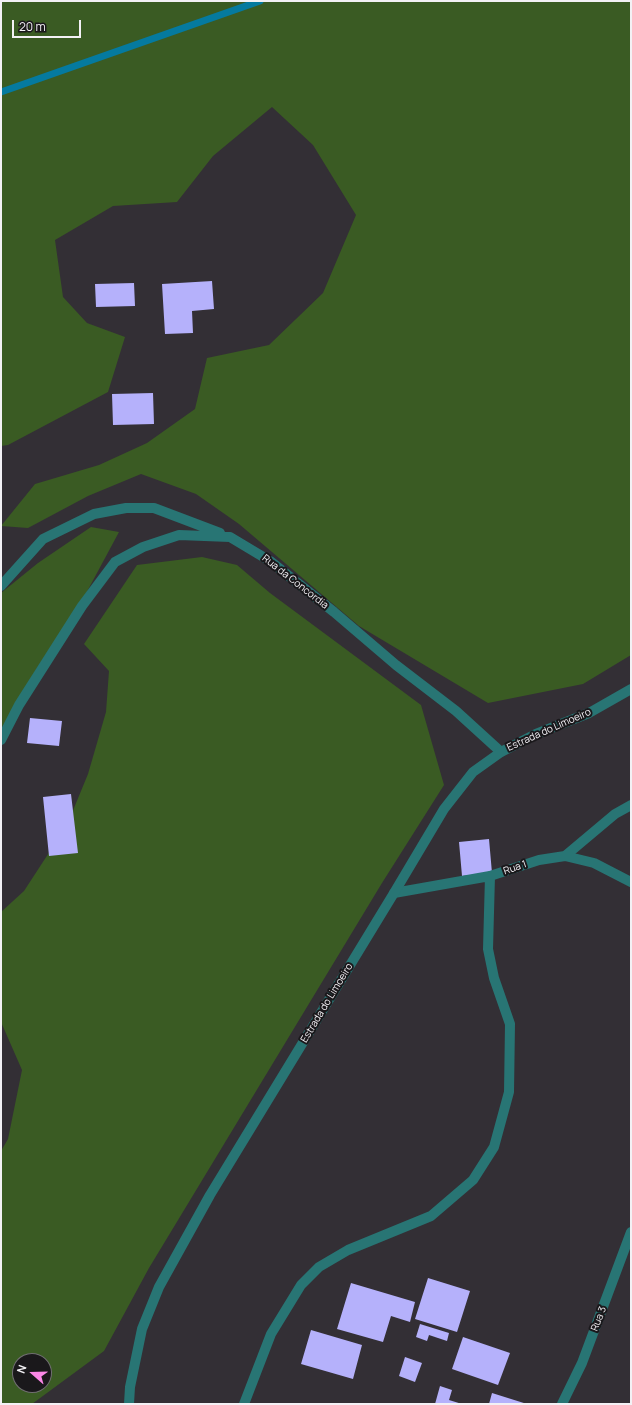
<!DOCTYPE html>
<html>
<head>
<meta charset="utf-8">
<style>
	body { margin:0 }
	#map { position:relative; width:632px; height:1405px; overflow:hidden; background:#332f35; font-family:Manrope,sans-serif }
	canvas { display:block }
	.frame { position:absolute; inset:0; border:2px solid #f3f1f5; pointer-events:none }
	.north { position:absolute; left:12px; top:1353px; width:40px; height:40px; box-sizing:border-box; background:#1a181b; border:1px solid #716f72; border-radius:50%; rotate:290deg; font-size:11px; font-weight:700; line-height:16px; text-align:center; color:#f3f1f5 }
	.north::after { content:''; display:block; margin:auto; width:14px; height:18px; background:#fb87e6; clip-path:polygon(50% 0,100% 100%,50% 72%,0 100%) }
	.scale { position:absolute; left:12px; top:20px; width:69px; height:18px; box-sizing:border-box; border:2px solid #f3f1f5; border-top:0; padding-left:5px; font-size:12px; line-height:14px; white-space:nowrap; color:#f3f1f5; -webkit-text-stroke:3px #1a181b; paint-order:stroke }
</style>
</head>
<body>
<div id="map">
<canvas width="632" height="1405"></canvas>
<div class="frame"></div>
<div class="north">N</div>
<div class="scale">20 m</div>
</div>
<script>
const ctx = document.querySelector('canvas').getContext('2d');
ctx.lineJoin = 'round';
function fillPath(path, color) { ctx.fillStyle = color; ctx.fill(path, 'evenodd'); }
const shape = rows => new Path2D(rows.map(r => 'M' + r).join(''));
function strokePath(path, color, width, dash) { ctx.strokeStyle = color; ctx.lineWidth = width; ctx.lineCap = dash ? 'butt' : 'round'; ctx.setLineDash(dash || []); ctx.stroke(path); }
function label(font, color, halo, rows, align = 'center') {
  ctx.font = font + ' Manrope,sans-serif'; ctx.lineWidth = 4; ctx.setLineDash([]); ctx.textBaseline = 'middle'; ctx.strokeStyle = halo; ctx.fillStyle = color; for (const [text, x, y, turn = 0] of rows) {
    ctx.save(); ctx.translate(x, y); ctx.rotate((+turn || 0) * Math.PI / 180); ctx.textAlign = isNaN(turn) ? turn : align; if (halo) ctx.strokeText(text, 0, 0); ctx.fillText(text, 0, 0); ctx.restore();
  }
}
fillPath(shape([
	[1,1,631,1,631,655,583,684,488,703,359,626,239,524,196,494,141,474,88,496,28,528,1,526,35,484,99,465,147,443,195,409,207,358,269,345,323,293,356,215,313,145,272,107,213,156,177,202,113,206,55,240,63,297,87,323,125,337,108,392,8,445,1,446],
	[91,527,119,532,83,599,37,668,1,729,1,593,38,563],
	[202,557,237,565,270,593,421,705,444,785,382,883,149,1268,104,1351,32,1404,1,1404,1,1151,8,1139,22,1070,1,1022,1,912,24,891,67,825,88,774,106,712,109,671,84,644,137,565],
	[20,1361,44,1361,44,1385,20,1385]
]), '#3a5b23');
strokePath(shape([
	[1,92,260,1]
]), '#057a9f', 7);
fillPath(shape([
	[212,281,214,309,192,311,193,333,165,334,162,284],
	[134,283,135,306,96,307,95,284],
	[153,393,154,424,113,425,112,394],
	[30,718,62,721,59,746,27,743],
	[71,794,78,853,49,856,43,797],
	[489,839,492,873,462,876,459,842],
	[428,1278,470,1291,457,1332,415,1319],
	[351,1283,415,1302,410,1322,391,1316,383,1342,337,1329],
	[420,1324,449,1333,447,1341,429,1335,427,1341,416,1337],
	[311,1330,362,1345,353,1379,301,1364],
	[463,1337,510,1353,498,1385,452,1369],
	[405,1357,422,1363,415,1382,399,1376],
	[440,1386,452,1390,449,1400,462,1404,435,1404],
	[492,1393,527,1404,489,1404]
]), '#b5b1fb');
strokePath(shape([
	[1,586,43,539,94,514,126,508,154,508,220,533],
	[1,740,19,705,82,606,115,562,143,547,179,535,230,537,270,561,334,612,396,665,456,711,501,752],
	[565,856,615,814,631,805],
	[394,893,490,876,539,860,565,856,594,863,631,882],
	[244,1404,271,1334,301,1285,319,1267,348,1250,431,1216,473,1180,494,1147,509,1092,510,1024,494,978,488,949,490,876],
	[562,1404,582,1363,631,1232]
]), '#287574', 10);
strokePath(shape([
	[129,1404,130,1387,142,1329,159,1287,210,1195,394,893,444,809,473,772,501,752,536,734,589,713,631,689]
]), '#287574', 10);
label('10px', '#f3f1f5', '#1a181b', [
	["Rua da Concordia",295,582,38],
	["Estrada do Limoeiro",549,730,-24],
	["Rua 1",515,868,-19],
	["Estrada do Limoeiro",327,1003,-59],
	["Rua 3",599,1319,-69]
]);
</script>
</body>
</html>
